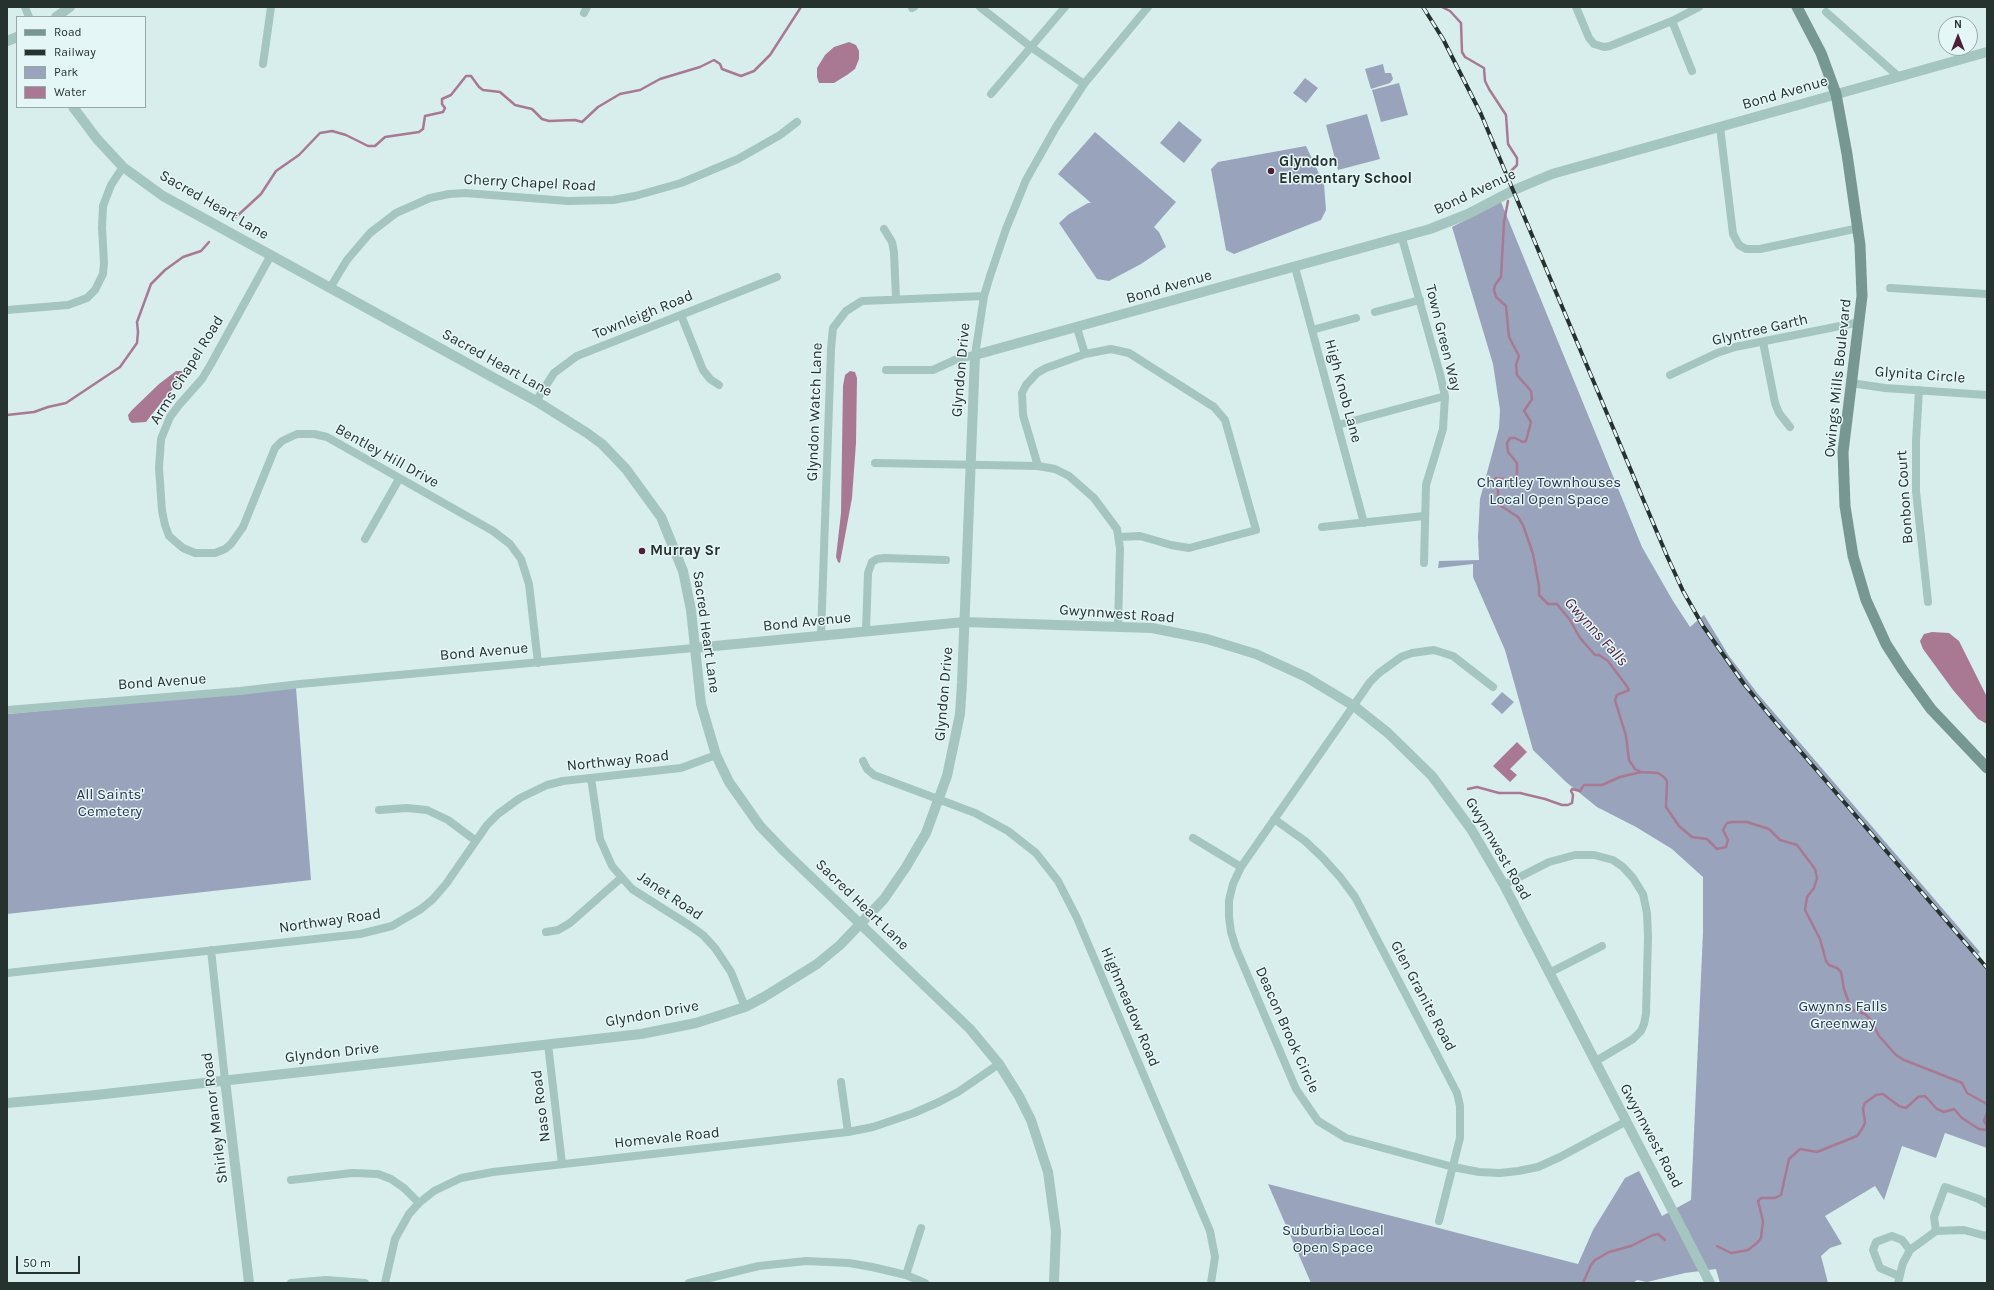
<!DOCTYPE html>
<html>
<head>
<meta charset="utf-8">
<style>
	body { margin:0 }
	#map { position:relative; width:1994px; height:1290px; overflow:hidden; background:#d8eeed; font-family:Karla,sans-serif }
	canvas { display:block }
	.frame { position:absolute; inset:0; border:8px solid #26322e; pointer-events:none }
	.legend { position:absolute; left:16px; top:16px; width:130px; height:92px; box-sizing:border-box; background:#e4f7f6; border:1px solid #98a8a6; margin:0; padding:5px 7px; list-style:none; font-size:12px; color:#26322e }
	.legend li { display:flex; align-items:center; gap:8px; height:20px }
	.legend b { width:20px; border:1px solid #98a8a6 }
	.north { position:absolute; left:1938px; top:16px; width:40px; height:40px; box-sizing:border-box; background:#e4f7f6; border:1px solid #98a8a6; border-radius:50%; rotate:0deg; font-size:11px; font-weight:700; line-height:16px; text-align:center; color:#26322e }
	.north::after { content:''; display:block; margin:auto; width:14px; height:18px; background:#4f1f39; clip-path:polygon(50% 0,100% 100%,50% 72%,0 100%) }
	.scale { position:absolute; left:16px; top:1256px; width:64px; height:18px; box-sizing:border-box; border:2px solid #26322e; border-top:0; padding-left:5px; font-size:12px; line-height:14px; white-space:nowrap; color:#26322e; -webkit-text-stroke:3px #e4f7f6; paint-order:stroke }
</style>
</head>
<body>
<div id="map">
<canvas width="1994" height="1290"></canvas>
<div class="frame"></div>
<ul class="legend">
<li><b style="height:5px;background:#779890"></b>Road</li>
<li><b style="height:5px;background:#26322e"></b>Railway</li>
<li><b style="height:11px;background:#9aa3bc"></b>Park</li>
<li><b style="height:11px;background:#a97994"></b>Water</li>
</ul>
<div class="north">N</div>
<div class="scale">50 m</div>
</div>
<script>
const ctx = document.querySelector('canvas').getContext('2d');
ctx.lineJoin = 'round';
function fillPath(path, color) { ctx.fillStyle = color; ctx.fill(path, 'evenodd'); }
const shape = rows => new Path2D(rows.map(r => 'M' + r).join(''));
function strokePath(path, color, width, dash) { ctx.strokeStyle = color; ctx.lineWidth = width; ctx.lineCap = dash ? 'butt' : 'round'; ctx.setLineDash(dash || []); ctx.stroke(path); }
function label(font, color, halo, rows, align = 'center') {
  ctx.font = font + ' Karla,sans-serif'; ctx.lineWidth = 3; ctx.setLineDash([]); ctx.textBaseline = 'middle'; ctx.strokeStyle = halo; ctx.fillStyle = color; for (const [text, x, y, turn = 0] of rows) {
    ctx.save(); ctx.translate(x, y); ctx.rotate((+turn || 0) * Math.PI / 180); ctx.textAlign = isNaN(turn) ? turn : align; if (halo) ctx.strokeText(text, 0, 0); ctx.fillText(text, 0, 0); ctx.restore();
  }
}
fillPath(shape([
	[1383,64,1385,73,1391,73,1393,79,1390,83,1371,89,1365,69],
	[1305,78,1318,88,1306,103,1293,93],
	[1399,83,1408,115,1381,122,1372,90],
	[1367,114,1380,159,1338,170,1326,125],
	[1179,121,1202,140,1184,163,1160,143],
	[1095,132,1176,202,1154,227,1159,232,1166,247,1141,264,1109,281,1097,279,1059,223,1069,214,1088,203,1091,203,1058,174],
	[1306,146,1324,184,1326,210,1321,220,1234,254,1226,250,1211,169,1218,162],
	[1501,202,1642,547,1673,601,1690,627,1704,615,1729,656,1758,694,1980,952,1975,957,1987,971,1987,1148,1945,1133,1936,1158,1902,1146,1884,1200,1875,1186,1825,1216,1842,1244,1830,1248,1821,1256,1828,1283,1720,1283,1716,1269,1685,1273,1647,1282,1637,1280,1633,1283,1311,1283,1268,1184,1578,1264,1593,1230,1625,1178,1639,1171,1662,1216,1691,1200,1703,932,1703,877,1672,849,1636,827,1597,807,1566,782,1533,750,1505,650,1473,577,1473,564,1438,568,1439,561,1479,560,1478,537,1480,499,1499,428,1500,410,1493,364,1452,227],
	[296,688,311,880,7,914,7,714],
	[1502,692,1514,702,1502,714,1491,704]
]), '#9aa3bc');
fillPath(shape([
	[849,42,856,45,859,51,859,59,855,69,847,75,834,83,819,83,817,77,817,68,825,55,834,47],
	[176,371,183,371,185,373,185,376,168,394,146,422,132,423,129,420,128,415,132,410,159,384],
	[850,371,855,372,857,378,856,443,852,498,840,563,838,562,836,557,841,513,843,386,845,375],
	[1932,632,1949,633,1959,641,1987,697,1987,724,1978,719,1953,690,1923,649,1920,641,1924,634],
	[1517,742,1527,752,1510,769,1517,775,1510,782,1493,766]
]), '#a97994');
strokePath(shape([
	[1442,7,1450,11,1461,23,1462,52,1465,57,1484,68,1485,81,1489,89,1506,115,1508,144,1517,158,1517,165,1511,171],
	[1508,201,1504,222,1501,277,1495,285,1494,290,1496,297,1506,306,1509,337,1519,356,1516,365,1517,375,1531,391,1532,399,1524,411,1531,422,1526,441,1523,442,1515,438,1510,438,1507,443,1508,452,1517,463,1517,476,1510,480,1496,478,1493,481,1498,490,1498,504,1518,517,1523,525,1533,554,1539,586,1539,595,1548,604,1557,604,1570,620,1580,638,1595,655,1599,655,1608,661,1626,685,1629,690,1617,695,1615,700,1626,736,1629,760,1635,769,1641,772,1658,773,1664,777,1667,781,1666,807,1679,826,1692,837,1707,839,1717,849,1726,847,1728,840,1723,830,1727,823,1732,822,1747,822,1769,829,1780,840,1797,845,1815,869,1817,878,1814,888,1807,897,1805,910,1820,939,1826,961,1829,965,1837,968,1841,972,1844,989,1850,1006,1853,1010,1865,1014,1871,1020,1879,1036,1896,1055,1904,1060,1955,1080,1962,1083,1967,1093,1987,1104],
	[236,217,261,194,276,171,299,155,320,133,332,131,346,135,368,146,375,146,385,137,419,132,423,129,425,116,443,112,445,108,442,104,442,99,451,95,466,76,471,76,479,87,483,90,500,92,515,105,532,109,542,119,549,121,575,120,582,122,598,107,620,94,640,90,660,79,700,67,714,60,720,64,722,69,741,76,754,71,770,55,801,7],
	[7,415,34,412,48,407,66,403,120,367,137,343,138,332,137,322,151,284,165,270,183,257,201,251,209,242],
	[1468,789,1477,787,1499,793,1520,793,1545,799,1562,805,1568,805,1572,803,1573,795,1571,791,1572,789,1580,791,1584,785,1602,785,1620,777,1641,772],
	[1987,1113,1984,1121,1987,1126],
	[1717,1246,1731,1253,1748,1250,1757,1243,1761,1238,1763,1221,1758,1201,1761,1198,1775,1198,1781,1195,1789,1159,1800,1149,1817,1152,1857,1136,1862,1129,1865,1123,1863,1108,1865,1103,1876,1095,1883,1094,1899,1106,1906,1108,1918,1097,1925,1096,1937,1109,1944,1112,1954,1109,1962,1118,1979,1129,1986,1130,1987,1128],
	[1583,1283,1591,1265,1595,1260,1609,1252,1631,1246,1653,1235,1658,1234,1665,1240]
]), '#a97994', 2.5);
strokePath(shape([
	[25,7,29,17],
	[980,7,1031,47,1084,84],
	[1576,7,1589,38,1594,44,1604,47,1610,46,1672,21,1699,7],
	[912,8,914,7],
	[1826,12,1899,77],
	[584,13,587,7],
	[1672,21,1692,71],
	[263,64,271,7],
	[991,94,1065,7],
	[1720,127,1733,234,1739,245,1746,249,1760,249,1859,228],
	[884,229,892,242,894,252,896,299],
	[1402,238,1440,374,1445,396,1443,429,1426,485,1424,563],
	[271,255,211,364,202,379,179,405,170,417,161,439,159,468,162,511,165,525,169,536,183,548,195,553,215,553,225,549,231,544,243,527,275,448,282,441,297,434,314,434,327,437,493,531,510,544,521,559,529,584,538,663],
	[1295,267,1364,523],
	[330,288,347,260,370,233,396,213,430,198,449,194,465,193,568,201,613,200,635,196,681,183,738,159,780,135,797,122],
	[1890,288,1987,294],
	[7,310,68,305,87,298,95,290,103,274,104,263,102,228,103,206,111,185,123,167],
	[1375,312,1420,300],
	[681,315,703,370,710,379,719,385],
	[1077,328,1085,354],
	[1312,330,1356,318],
	[1763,342,1775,403,1779,413,1790,427],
	[886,370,933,370,957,359,975,355,984,296,990,276,1006,229,1026,180,1056,127,1084,84,1148,7],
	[1670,375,1717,353,1735,347,1860,322],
	[1851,383,1885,388,1987,395],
	[1919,390,1916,441,1916,491,1928,602],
	[536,401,554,373,577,356,777,277],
	[1338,425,1445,396],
	[875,463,1038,466,1055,469,1069,476,1094,498,1117,529,1120,548,1118,626],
	[1038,466,1023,415,1022,393,1026,385,1037,373,1046,368,1085,354,1111,349,1129,353,1214,407,1225,420,1256,530,1189,548,1171,545,1140,536,1119,537],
	[1322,527,1424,516],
	[365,539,399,479],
	[866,631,868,573,872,562,877,559,884,558,946,560],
	[821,635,831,349,833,328,846,311,862,301,984,296],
	[1493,687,1453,656,1434,650,1412,653,1401,657,1379,673,1370,682,1241,867,1233,884,1229,900,1229,917,1231,932,1236,948,1296,1089,1318,1121,1346,1138,1453,1167,1479,1172,1500,1173,1518,1171,1538,1167,1560,1157,1627,1121],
	[7,710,240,691,300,684,694,648],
	[863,761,867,769,874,775,975,813,1008,831,1036,853,1058,881,1077,918,1210,1231,1215,1257,1211,1283],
	[591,778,600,839,612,866,632,889,689,925,703,935,715,948,731,972,745,1007],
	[379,810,407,808,427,810,448,820,476,841],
	[1274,819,1305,841,1322,857,1340,877,1355,897,1457,1093,1460,1106,1460,1138,1439,1221],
	[1193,838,1241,867],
	[1504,885,1549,862,1575,855,1594,855,1613,860,1623,867,1633,878,1643,894,1647,913,1648,937,1646,1014,1644,1024,1641,1031,1633,1039,1596,1061],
	[546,932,558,930,570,923,621,878],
	[211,950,225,1080],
	[7,973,360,934,392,926,421,909,433,899,446,884,487,825,498,814,520,798,547,785,563,781,681,768,716,755],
	[1549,973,1602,946],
	[548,1044,562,1164],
	[841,1082,848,1132],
	[291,1180,352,1173,378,1174,391,1179,404,1188,419,1203],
	[1936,1231,1934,1217,1945,1187,1979,1199,1987,1204],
	[906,1275,921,1228],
	[1899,1276,1880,1268,1873,1250,1876,1242,1892,1236,1902,1240,1910,1250],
	[291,1283,326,1280,365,1283],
	[385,1283,395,1239,409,1214,419,1203,434,1191,461,1178,493,1172,848,1132,873,1127,914,1113,939,1102,958,1092,999,1064],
	[689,1283,759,1266,806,1261,849,1263,872,1267,906,1275,925,1283],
	[1898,1283,1903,1263,1910,1250,1936,1231,1964,1230,1986,1236,1987,1235]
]), '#a5c5c0', 8);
strokePath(shape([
	[56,17,70,7],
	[7,41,17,37],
	[73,107,97,139,123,167,163,196,536,401,587,433,602,444,626,469,661,517,683,571,691,610,701,704,716,755,729,782,760,826,785,852,970,1029,999,1064,1019,1096,1031,1120,1048,1172,1056,1231,1054,1283],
	[694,648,964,622,1152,628,1207,639,1256,654,1306,677,1354,706,1388,733,1432,776,1471,829,1504,885,1710,1283],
	[225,1080,249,1283],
	[7,1103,96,1095,641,1034,696,1023,745,1007,764,997,817,964,840,945,884,899,906,867,926,833,947,776,960,714,962,683,975,355,1430,229,1468,214,1514,190,1552,174,1987,52]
]), '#a5c5c0', 10);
strokePath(shape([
	[1797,7,1821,53,1836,94,1847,154,1860,245,1862,296,1843,452,1845,506,1853,556,1866,600,1886,644,1902,669,1931,709,1987,768]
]), '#779890', 11);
const rail = shape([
	[1423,7,1443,39,1481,114,1667,556,1683,591,1703,626,1744,684,1776,723,1987,968]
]);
strokePath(rail, '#26322e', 4);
strokePath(rail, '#e4f7f6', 2.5, [8]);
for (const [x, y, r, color] of [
	[1271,171,4,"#4f1f39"],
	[642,551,4,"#4f1f39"]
]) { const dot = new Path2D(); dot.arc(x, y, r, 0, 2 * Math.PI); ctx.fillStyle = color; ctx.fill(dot); strokePath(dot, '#e4f7f6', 1.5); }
label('15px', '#26322e', '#e4f7f6', [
	["Bond Avenue",1785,93,-16],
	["Cherry Chapel Road",530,183,3],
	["Bond Avenue",1475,192,-25],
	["Sacred Heart Lane",214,205,30],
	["Bond Avenue",1169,287,-16],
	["Townleigh Road",643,315,-22],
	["Glyntree Garth",1760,330,-13],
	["Town Green Way",1443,338,76],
	["Sacred Heart Lane",497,363,29],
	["Arms Chapel Road",187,370,-58],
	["Glyndon Drive",961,370,-85],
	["Glynita Circle",1920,375,4],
	["Owings Mills Boulevard",1838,378,-84],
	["High Knob Lane",1343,391,75],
	["Glyndon Watch Lane",815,412,-88],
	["Bentley Hill Drive",387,456,29],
	["Bonbon Court",1905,497,-94],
	["Gwynnwest Road",1117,614,4],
	["Bond Avenue",807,622,-6],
	["Sacred Heart Lane",706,632,82],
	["Bond Avenue",484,652,-5],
	["Bond Avenue",162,682,-4],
	["Glyndon Drive",944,694,-85],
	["Northway Road",618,761,-6],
	["Gwynnwest Road",1498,849,60],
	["Janet Road",670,896,34],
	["Sacred Heart Lane",862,905,44],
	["Northway Road",330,921,-8],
	["Glen Granite Road",1423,996,62],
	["Highmeadow Road",1130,1007,67],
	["Glyndon Drive",652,1014,-10],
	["Deacon Brook Circle",1287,1030,66],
	["Glyndon Drive",332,1053,-6],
	["Naso Road",541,1106,-97],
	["Shirley Manor Road",215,1118,-97],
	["Gwynnwest Road",1651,1136,62],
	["Homevale Road",667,1138,-6]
]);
label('bold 15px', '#26322e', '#e4f7f6', [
	["Glyndon",1279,162],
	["Elementary School",1279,179],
	["Murray Sr",650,551]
], 'left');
label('15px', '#2c344e', '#e4f7f6', [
	["Chartley Townhouses",1549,483],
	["Local Open Space",1549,500],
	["All Saints'",110,795],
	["Cemetery",110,812],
	["Gwynns Falls",1843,1007],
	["Greenway",1843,1024],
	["Suburbia Local",1333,1231],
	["Open Space",1333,1248]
]);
label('italic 16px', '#4f1f39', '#e4f7f6', [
	["Gwynns Falls",1596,632,48]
]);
</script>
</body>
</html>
